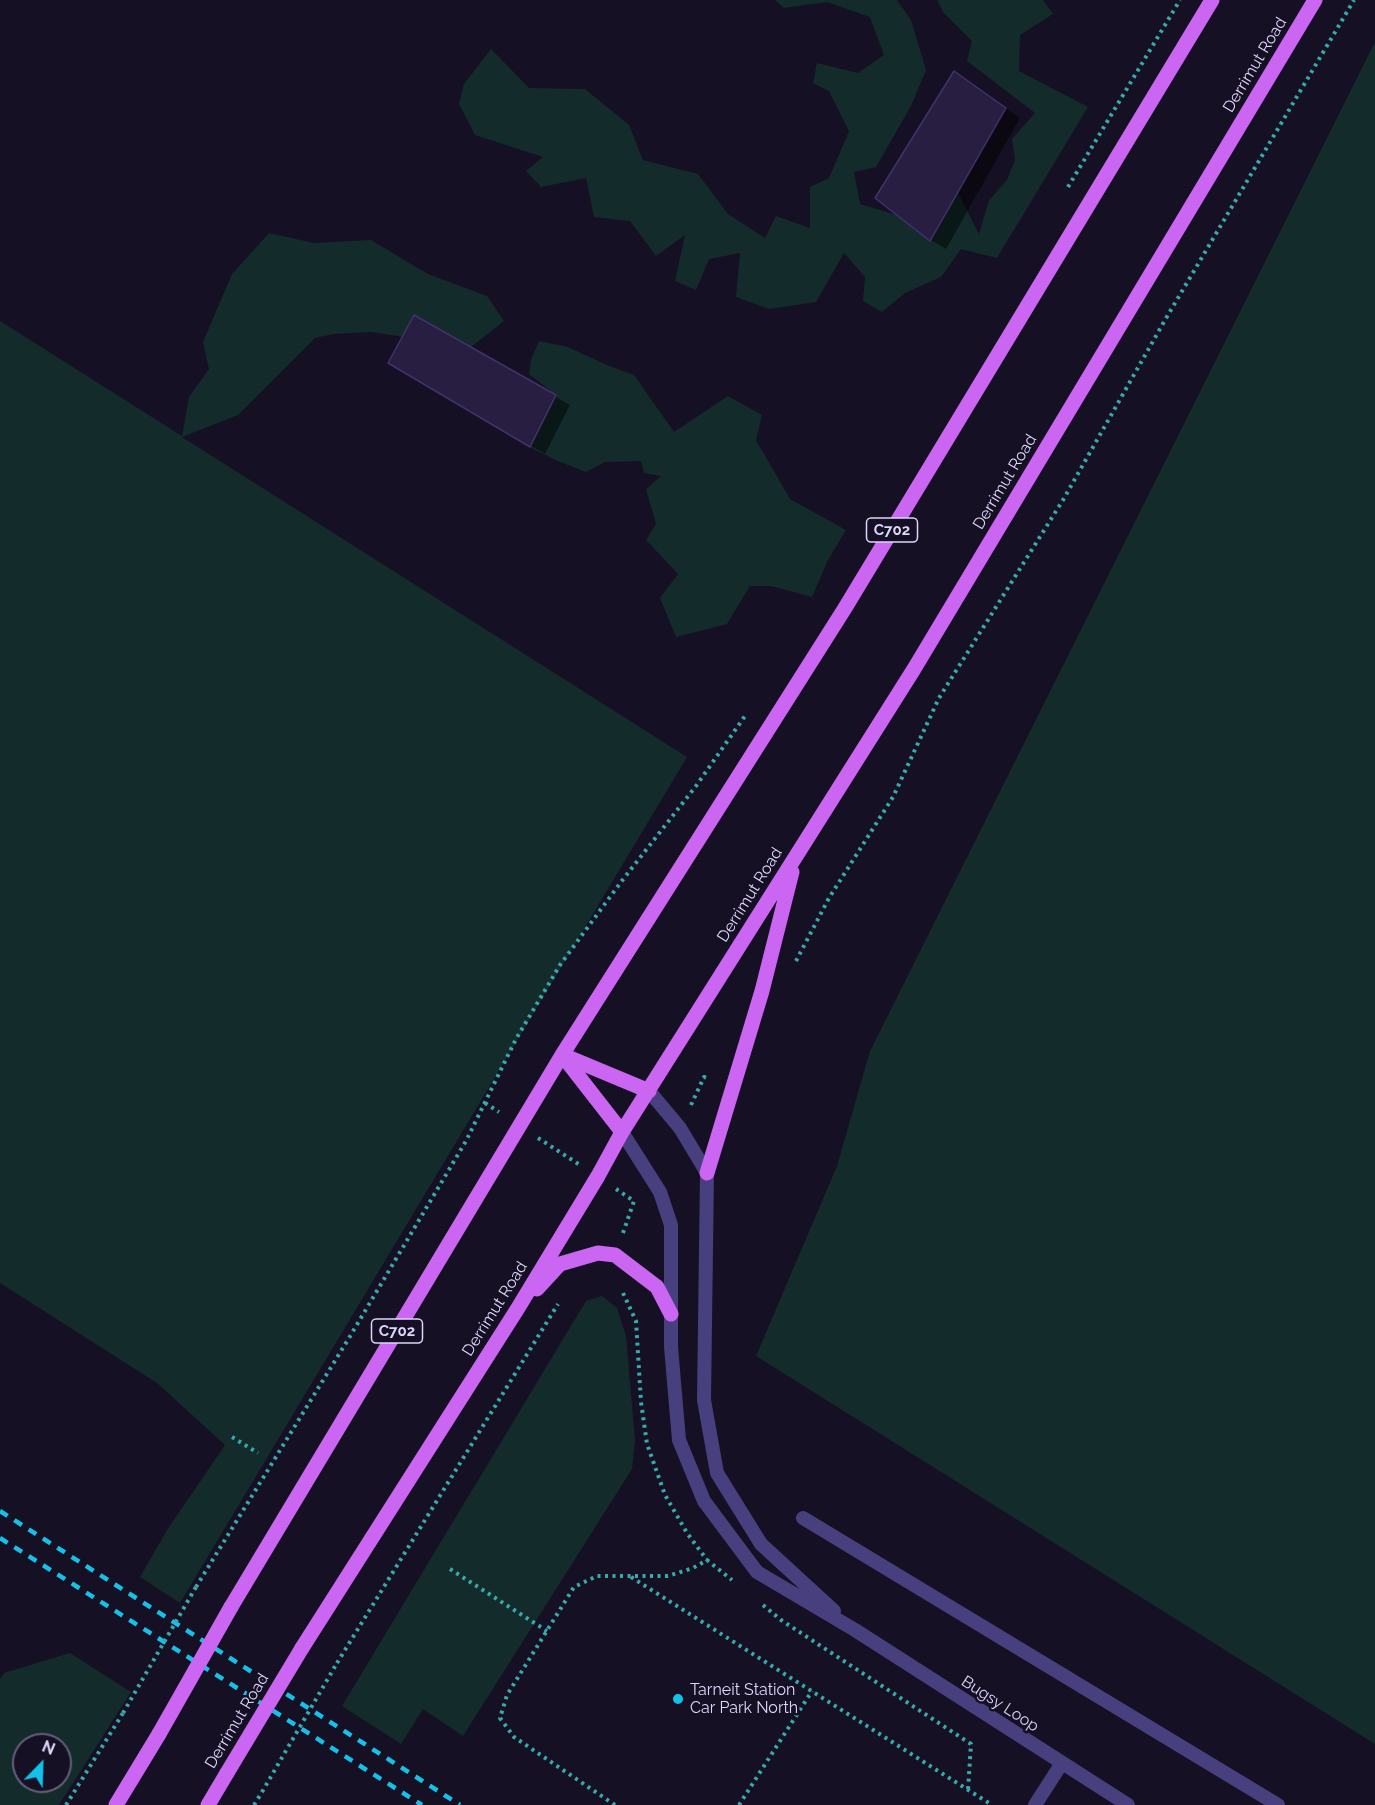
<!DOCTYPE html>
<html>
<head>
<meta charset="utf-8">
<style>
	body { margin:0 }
	#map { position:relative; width:1375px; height:1805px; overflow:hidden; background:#151023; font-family:Raleway,sans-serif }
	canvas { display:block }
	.north { position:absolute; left:12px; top:1733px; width:60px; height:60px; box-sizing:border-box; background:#151023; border:2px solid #655f79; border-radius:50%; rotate:23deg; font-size:16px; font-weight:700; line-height:24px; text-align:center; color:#ddd5fb }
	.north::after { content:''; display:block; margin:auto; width:21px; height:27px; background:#14c2e9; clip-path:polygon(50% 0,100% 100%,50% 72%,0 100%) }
</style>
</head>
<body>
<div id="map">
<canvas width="1375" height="1805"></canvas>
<div class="north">N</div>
</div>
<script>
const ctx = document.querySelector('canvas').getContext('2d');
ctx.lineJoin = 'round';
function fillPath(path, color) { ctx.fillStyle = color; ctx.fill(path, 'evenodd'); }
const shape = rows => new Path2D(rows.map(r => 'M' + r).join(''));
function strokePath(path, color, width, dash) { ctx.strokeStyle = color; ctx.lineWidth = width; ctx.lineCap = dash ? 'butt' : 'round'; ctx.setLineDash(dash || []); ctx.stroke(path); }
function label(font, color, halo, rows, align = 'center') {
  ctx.font = font + ' Raleway,sans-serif'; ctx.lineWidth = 5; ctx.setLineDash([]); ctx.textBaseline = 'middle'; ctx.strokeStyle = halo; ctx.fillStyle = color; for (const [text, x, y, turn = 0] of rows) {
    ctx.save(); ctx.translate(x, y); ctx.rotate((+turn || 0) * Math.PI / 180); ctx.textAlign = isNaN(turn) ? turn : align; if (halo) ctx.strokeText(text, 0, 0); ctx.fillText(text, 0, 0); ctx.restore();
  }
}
fillPath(shape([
	[775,0,897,0,911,20,926,70,911,106,876,167,854,172,860,204,897,215,917,201,958,193,979,234,989,200,1007,180,1015,160,1012,139,1035,113,967,61,972,41,943,12,937,0,1043,0,1053,14,1020,35,1019,71,1088,107,997,258,961,249,941,277,905,293,882,312,863,301,865,277,844,253,816,302,769,309,736,297,740,253,709,259,696,290,675,281,685,235,656,256,630,221,594,217,586,178,541,187,526,171,543,157,475,135,459,104,464,84,491,49,529,88,585,89,629,125,643,160,698,174,728,214,765,238,776,216,810,228,810,187,829,178,849,131,829,91,813,83,817,63,858,73,884,55,870,17,827,2,784,8],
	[1375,42,1375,1744,756,1356,837,1166,870,1051],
	[269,233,314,243,371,240,428,274,487,296,504,321,471,347,371,332,334,334,315,338,238,415,182,437,687,757,180,1603,140,1577,167,1530,225,1445,157,1383,0,1283,0,321,182,436,189,397,209,369,203,342,232,274],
	[539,341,568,347,607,365,634,375,674,432,728,396,762,415,756,440,790,499,846,530,828,560,812,597,771,586,750,586,727,624,676,637,660,598,678,574,646,540,656,524,646,489,661,476,644,473,641,461,605,462,586,472,555,460,530,447,556,395,529,374,531,360],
	[602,1296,617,1308,626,1336,635,1440,632,1469,463,1736,423,1709,401,1744,342,1706,586,1301],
	[70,1653,131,1692,59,1805,0,1805,0,1679,4,1673],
	[24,1745,60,1745,60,1781,24,1781]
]), '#142b2c');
fillPath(shape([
	[954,73,1020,118,946,249,931,240,877,198],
	[414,317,570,405,545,454,390,362]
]), '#0007');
const building = shape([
	[954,71,1006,108,930,241,875,198,954,71],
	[414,315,556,395,530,447,388,363,414,315]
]);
fillPath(building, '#281e42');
strokePath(building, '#42326c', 1.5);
strokePath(shape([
	[1068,187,1180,0],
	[796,961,829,898,893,797,939,698,1063,500,1165,320,1354,0],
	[485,1103,499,1112],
	[691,1105,704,1077,710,1079],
	[538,1138,580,1165],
	[616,1189,634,1201,623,1233],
	[623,1293,636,1321,641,1402,647,1444,665,1495,687,1533,707,1560],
	[232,1437,258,1453],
	[450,1569,547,1631],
	[631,1577,992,1805],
	[196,1587,349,1338,466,1141,516,1039,560,965,621,882,696,786,745,716],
	[763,1605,781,1620,971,1744,968,1790],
	[337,1663,558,1304],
	[66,1805,123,1713],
	[254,1805,262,1792],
	[615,1805,514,1737,500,1718,507,1695,574,1587,597,1576,668,1576,693,1568,707,1560,732,1580],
	[739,1805,812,1691]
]), '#39a9ac', 4, [3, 4.5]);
strokePath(shape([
	[649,1091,680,1128,707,1173,704,1400,717,1473,761,1544,834,1611],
	[622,1132,660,1192,671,1225,671,1347,679,1440,704,1501,757,1572,855,1630,1128,1805],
	[803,1518,1278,1805],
	[1035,1805,1062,1763]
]), '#473f7e', 14);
strokePath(shape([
	[562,1055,622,1132],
	[565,1056,649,1091],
	[707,1173,762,991,792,872],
	[537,1289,560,1264,598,1253,615,1255,657,1287,671,1314],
	[231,1607,562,1055,845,608,1212,0],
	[302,1648,518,1308,598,1176,622,1132,914,669,1315,0],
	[116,1805,159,1734],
	[208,1805,227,1773]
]), '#ca66f2', 15);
strokePath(shape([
	[0,1511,460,1805],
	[0,1538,422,1805]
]), '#14c2e9', 4.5, [9, 8]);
strokePath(shape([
	[123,1713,196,1587],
	[262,1792,337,1663]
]), '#39a9ac', 4, [3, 4.5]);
strokePath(shape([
	[159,1734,231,1607],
	[227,1773,302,1648]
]), '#ca66f2', 15);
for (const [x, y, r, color] of [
	[678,1699,6,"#14c2e9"]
]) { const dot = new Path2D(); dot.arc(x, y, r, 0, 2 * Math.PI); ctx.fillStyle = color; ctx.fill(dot); strokePath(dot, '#151023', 2); }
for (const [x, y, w] of [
	[892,530,51],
	[397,1331,51]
]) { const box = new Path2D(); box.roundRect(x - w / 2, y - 12, w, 24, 4.5); ctx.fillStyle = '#151023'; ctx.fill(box); strokePath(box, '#ddd5fb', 1.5); }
label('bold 15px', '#ddd5fb', null, [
	["C702",892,530],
	["C702",397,1331]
]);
label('16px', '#ddd5fb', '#151023', [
	["Derrimut Road",1255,65,-59],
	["Derrimut Road",1005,482,-59],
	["Derrimut Road",750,895,-58],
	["Derrimut Road",495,1309,-58],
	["Bugsy Loop",1000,1704,33],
	["Derrimut Road",237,1721,-59]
]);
label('16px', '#ddd5fb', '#151023', [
	["Tarneit Station",690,1690],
	["Car Park North",690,1708]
], 'left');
</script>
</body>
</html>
